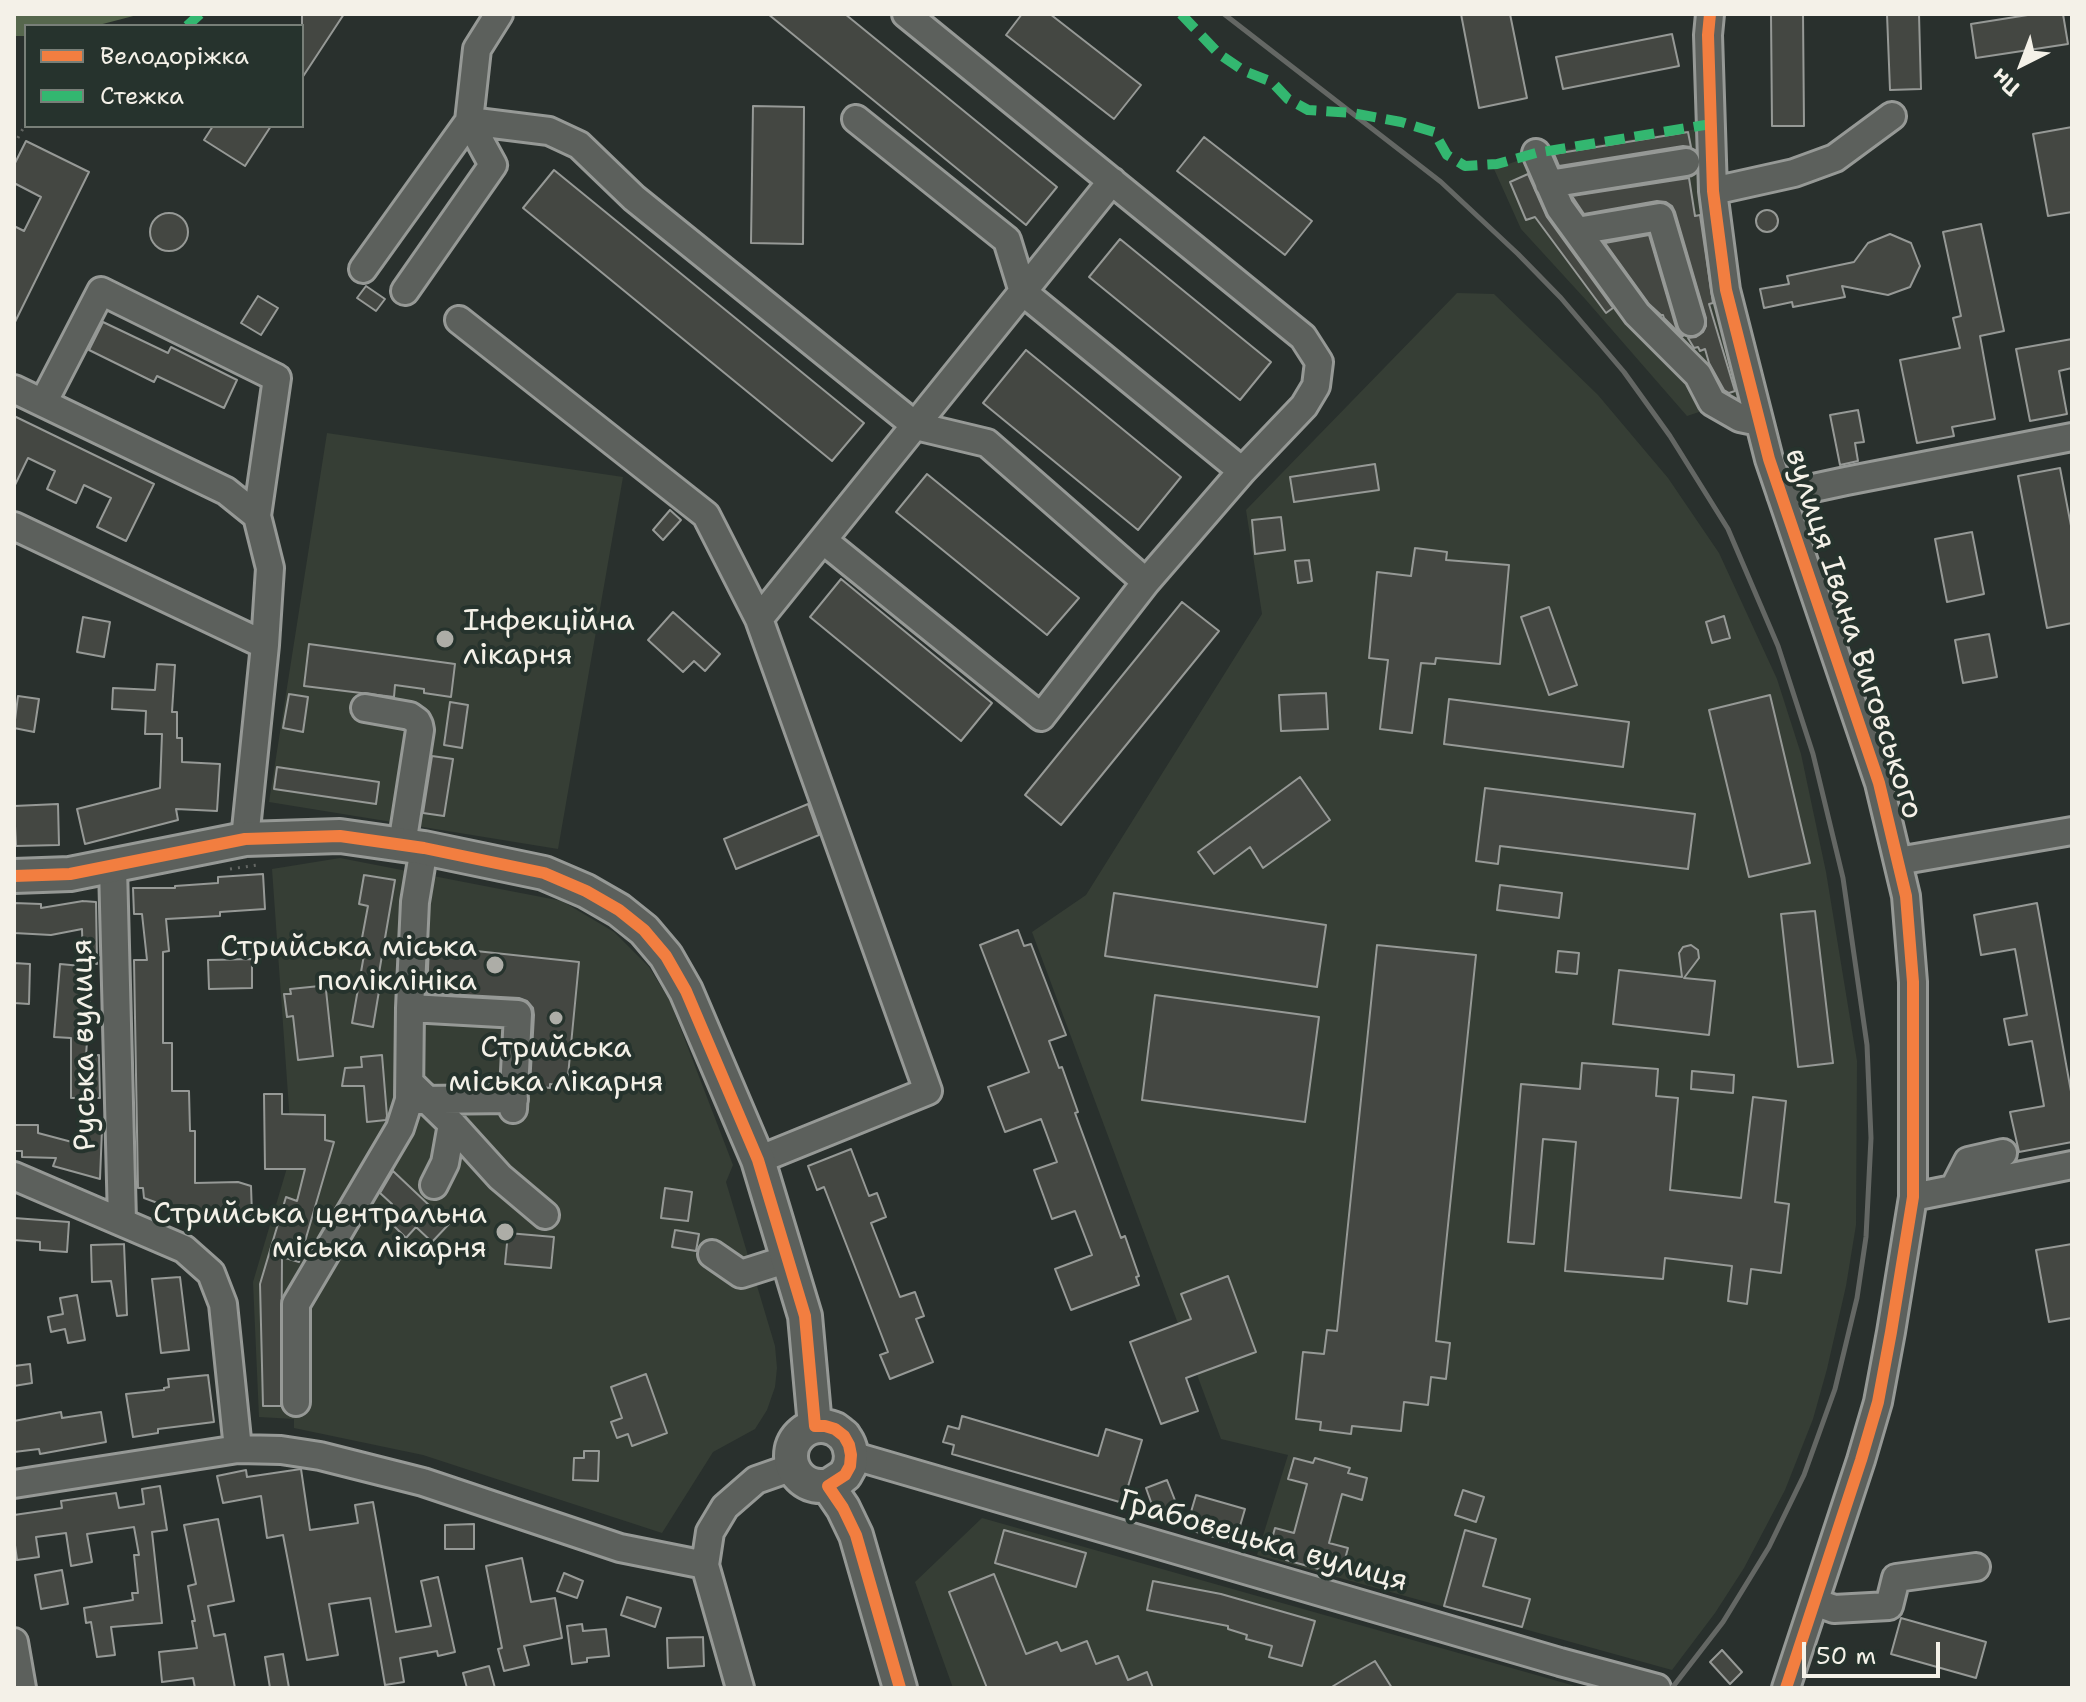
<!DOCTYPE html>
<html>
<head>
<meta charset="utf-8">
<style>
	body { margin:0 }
	#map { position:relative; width:2086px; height:1702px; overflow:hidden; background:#29302d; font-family:"Shantell Sans",sans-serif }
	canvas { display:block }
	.frame { position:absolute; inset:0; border:16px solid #f4f1e8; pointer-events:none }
	.legend { position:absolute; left:24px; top:24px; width:280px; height:104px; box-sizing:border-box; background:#26332d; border:2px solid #787f78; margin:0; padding:10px 14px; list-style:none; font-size:24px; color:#f4f1e8 }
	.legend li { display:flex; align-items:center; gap:16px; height:40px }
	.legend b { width:40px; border:2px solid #787f78 }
	.north { position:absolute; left:1982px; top:24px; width:80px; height:80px; -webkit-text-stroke:6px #26332d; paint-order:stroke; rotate:222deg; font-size:22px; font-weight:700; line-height:32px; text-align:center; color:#f4f1e8 }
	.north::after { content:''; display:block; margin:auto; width:28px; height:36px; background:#f4f1e8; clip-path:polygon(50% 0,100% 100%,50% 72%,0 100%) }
	.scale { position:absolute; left:1802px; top:1642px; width:138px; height:36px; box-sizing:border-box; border:4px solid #f4f1e8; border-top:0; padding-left:10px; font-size:24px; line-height:28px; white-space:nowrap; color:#f4f1e8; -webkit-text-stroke:6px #26332d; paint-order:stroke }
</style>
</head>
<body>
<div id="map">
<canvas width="2086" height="1702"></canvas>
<div class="frame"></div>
<ul class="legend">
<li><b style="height:10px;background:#f27e40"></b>Велодоріжка</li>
<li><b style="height:10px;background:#33b770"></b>Стежка</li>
</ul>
<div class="north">Пн</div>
<div class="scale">50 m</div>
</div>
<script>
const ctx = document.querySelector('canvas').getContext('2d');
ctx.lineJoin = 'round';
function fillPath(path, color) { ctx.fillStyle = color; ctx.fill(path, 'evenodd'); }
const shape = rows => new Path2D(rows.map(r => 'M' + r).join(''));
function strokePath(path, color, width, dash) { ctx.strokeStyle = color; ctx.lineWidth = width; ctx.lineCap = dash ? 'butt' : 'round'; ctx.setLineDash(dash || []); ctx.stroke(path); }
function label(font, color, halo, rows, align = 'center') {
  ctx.font = font + ' "Shantell Sans",sans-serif'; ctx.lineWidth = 8; ctx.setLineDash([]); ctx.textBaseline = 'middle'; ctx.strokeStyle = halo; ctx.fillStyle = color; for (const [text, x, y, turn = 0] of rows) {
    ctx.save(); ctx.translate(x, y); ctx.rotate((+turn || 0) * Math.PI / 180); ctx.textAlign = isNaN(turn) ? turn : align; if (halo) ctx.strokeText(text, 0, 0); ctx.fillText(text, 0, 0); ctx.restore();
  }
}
fillPath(shape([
	[1697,129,1721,305,1744,397,1687,416,1586,300,1521,229,1494,169,1537,154],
	[1457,293,1494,294,1598,395,1668,478,1719,553,1777,679,1801,754,1826,872,1857,1061,1856,1225,1846,1286,1827,1369,1813,1419,1785,1490,1744,1568,1715,1613,1672,1670,1257,1555,1288,1455,1221,1439,1032,932,1086,895,1262,614,1246,510],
	[327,433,623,477,558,849,269,802],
	[340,858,562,901,614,932,649,967,670,1001,733,1165,726,1182,775,1346,777,1368,775,1387,767,1410,755,1429,713,1452,662,1533,423,1455,294,1428,294,1419,259,1417,253,1282,292,1151,272,869],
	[982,1518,1582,1688,953,1688,915,1582]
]), '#363e35');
fillPath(shape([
	[14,14,141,14,95,26,26,26,26,36,14,36]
]), '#56674d');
const building = shape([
	[302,14,344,14,302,78,302,14],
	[768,14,845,14,1057,187,1026,225,768,14],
	[1022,14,1050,14,1141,85,1114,119,1006,35,1022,14],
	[1461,14,1510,14,1527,98,1479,108,1461,14],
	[1771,14,1803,14,1804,126,1772,126,1771,14],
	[1887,14,1919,14,1921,89,1890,90,1887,14],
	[2034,14,2063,14,2068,44,1976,58,1971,24,2034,14],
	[1672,34,1679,66,1563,89,1556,57,1672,34],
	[753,106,804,107,803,244,751,243,753,106],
	[213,126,271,126,245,166,204,140,213,126],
	[2072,127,2072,212,2048,216,2033,134,2072,127],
	[1688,132,1691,147,1683,146,1559,166,1554,154,1688,132],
	[1204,137,1312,221,1285,255,1177,171,1204,137],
	[26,141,89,172,14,324,14,226,24,231,41,197,14,183,14,165,26,141],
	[554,170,864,423,832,461,523,208,554,170],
	[1528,174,1547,217,1613,308,1606,313,1535,217,1526,220,1510,182,1528,174],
	[1689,178,1695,216,1700,215,1713,303,1709,304,1735,391,1729,393,1724,390,1709,363,1705,349,1700,351,1698,347,1694,348,1688,338,1696,337,1703,332,1706,326,1706,318,1675,212,1672,206,1666,202,1657,201,1584,214,1572,196,1689,178],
	'1756 221a11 11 0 1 1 22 0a11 11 0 1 1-22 0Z',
	'150 232a19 19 0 1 1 38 0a19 19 0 1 1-38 0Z',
	[1981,224,2004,331,1980,336,1995,419,1952,427,1954,436,1917,443,1900,360,1960,348,1953,318,1961,316,1943,232,1981,224],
	[1890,234,1911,243,1920,266,1910,287,1888,295,1842,286,1845,297,1793,307,1792,302,1764,308,1760,289,1789,284,1787,276,1854,262,1868,243,1890,234],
	[1649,235,1676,327,1683,336,1682,336,1664,318,1663,315,1661,315,1649,304,1605,243,1649,235],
	[1120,239,1271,362,1240,400,1089,277,1120,239],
	[366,286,385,299,376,311,357,298,366,286],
	[258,296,278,308,261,335,241,323,258,296],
	[103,322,168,353,171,347,237,380,224,408,157,376,154,382,89,350,103,322],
	[2072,339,2072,368,2059,371,2067,414,2030,421,2016,349,2072,339],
	[1026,350,1181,477,1138,530,983,403,1026,350],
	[1858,410,1864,442,1855,443,1858,461,1840,465,1830,415,1858,410],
	[14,416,154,484,126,541,97,527,111,498,84,485,76,503,47,489,55,471,28,458,14,487,14,416],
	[1375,464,1379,490,1294,502,1290,477,1375,464],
	[2060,468,2072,531,2072,623,2047,628,2018,476,2060,468],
	[927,474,1079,598,1047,635,896,512,927,474],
	[670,510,681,520,663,540,653,530,670,510],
	[1281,517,1285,550,1255,554,1252,520,1281,517],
	[1972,532,1984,594,1947,602,1935,539,1972,532],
	[1415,548,1447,552,1446,560,1509,565,1500,664,1436,658,1435,664,1421,663,1412,733,1380,729,1388,660,1369,658,1377,572,1411,576,1415,548],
	[1309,560,1312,581,1298,583,1295,561,1309,560],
	[841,579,992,703,961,741,810,617,841,579],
	[1182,602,1219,631,1061,825,1025,795,1182,602],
	[1549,607,1577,685,1549,695,1521,617,1549,607],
	[673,612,720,654,705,671,694,661,683,672,648,640,673,612],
	[1724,616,1730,638,1712,643,1706,622,1724,616],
	[83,617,110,622,104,657,77,652,83,617],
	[1989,634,1997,677,1963,683,1955,640,1989,634],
	[309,644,455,664,451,697,424,693,424,689,395,685,394,697,304,686,309,644],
	[157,664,175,665,172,712,177,712,177,738,182,738,182,762,220,764,217,811,176,809,178,820,85,844,77,809,160,788,162,734,145,734,146,711,112,709,113,688,155,690,157,664],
	[1326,693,1328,729,1281,731,1279,695,1326,693],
	[289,694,308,697,303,732,283,728,289,694],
	[1770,695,1810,863,1749,877,1709,710,1770,695],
	[18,696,39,699,34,732,14,728,18,696],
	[1449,699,1629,722,1623,767,1444,744,1449,699],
	[450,702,468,705,462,748,444,745,450,702],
	[432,756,453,759,444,816,423,813,432,756],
	[277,767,379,782,376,804,274,789,277,767],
	[1300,777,1330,820,1263,868,1250,847,1214,874,1198,852,1300,777],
	[1485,788,1695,814,1688,869,1500,846,1498,864,1476,861,1485,788],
	[58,804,59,845,16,846,14,806,58,804],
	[808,804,819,835,736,869,724,839,808,804],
	[263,874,265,909,220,912,220,916,166,919,169,951,163,952,163,1043,172,1043,172,1091,189,1091,190,1131,195,1131,195,1183,238,1182,251,1186,252,1215,193,1216,144,1198,143,1188,138,1188,134,960,147,960,142,914,134,914,133,888,175,888,175,886,218,883,218,877,263,874],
	[364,875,395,880,379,973,382,973,373,1027,352,1023,364,955,359,954,368,906,359,904,364,875],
	[1500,885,1562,893,1559,918,1497,910,1500,885],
	[1114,893,1326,925,1317,987,1105,956,1114,893],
	[83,901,96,902,97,964,83,964,82,929,51,935,14,933,14,903,41,904,41,908,83,901],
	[2037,903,2072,1097,2072,1142,2019,1152,2010,1112,2044,1106,2032,1041,2009,1045,2004,1019,2027,1015,2015,949,1981,955,1974,915,2037,903],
	[1815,911,1833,1063,1798,1067,1781,914,1815,911],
	[1018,930,1024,946,1031,944,1066,1035,1049,1041,1059,1068,1062,1067,1078,1112,1075,1113,1121,1238,1125,1236,1139,1276,1136,1277,1139,1285,1071,1310,1055,1269,1092,1255,1075,1211,1052,1219,1034,1170,1057,1162,1041,1119,1005,1132,988,1087,1029,1072,980,945,1018,930],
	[1377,945,1476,955,1436,1341,1450,1343,1446,1379,1431,1377,1428,1405,1404,1402,1401,1431,1352,1426,1351,1434,1320,1430,1321,1422,1296,1419,1303,1352,1324,1354,1327,1330,1337,1331,1377,945],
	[1691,945,1698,950,1699,958,1684,978,1715,981,1709,1035,1613,1024,1619,970,1682,977,1679,953,1683,947,1691,945],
	[429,946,579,962,567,1086,550,1084,550,1088,530,1086,534,1015,533,1008,527,1001,519,998,427,993,429,946],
	[1558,951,1579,953,1577,974,1556,972,1558,951],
	[252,959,252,988,209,989,208,960,252,959],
	[14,963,30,964,29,1004,14,1003,14,963],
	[60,964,92,967,86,1056,99,1055,100,1098,71,1098,71,1038,54,1037,60,964],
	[320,986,320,990,326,990,333,1056,298,1060,293,1016,287,1017,284,994,291,994,290,989,320,986],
	[1155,995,1319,1017,1305,1122,1142,1100,1155,995],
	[382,1055,387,1116,386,1120,367,1122,364,1086,342,1086,345,1068,362,1067,361,1057,382,1055],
	[1582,1063,1658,1069,1656,1096,1678,1098,1670,1190,1741,1198,1753,1097,1786,1101,1775,1202,1789,1204,1781,1273,1751,1269,1747,1304,1728,1301,1732,1266,1665,1258,1663,1279,1565,1271,1576,1142,1543,1139,1534,1244,1508,1242,1521,1084,1580,1089,1582,1063],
	[1692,1071,1734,1075,1733,1093,1691,1089,1692,1071],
	[264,1094,282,1094,282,1114,325,1115,325,1140,334,1142,299,1262,282,1257,281,1406,263,1406,260,1284,286,1197,297,1201,305,1169,265,1169,264,1094],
	[14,1125,38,1125,38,1133,87,1146,88,1127,102,1129,100,1179,53,1166,56,1158,22,1157,22,1151,14,1151,14,1125],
	[851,1149,869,1196,877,1193,886,1217,871,1223,900,1297,915,1292,924,1316,916,1319,933,1362,890,1379,880,1355,888,1352,824,1187,817,1190,808,1166,851,1149],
	[393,1171,449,1224,432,1242,416,1227,406,1238,382,1214,392,1204,380,1193,393,1171],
	[665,1188,692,1192,688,1221,661,1218,665,1188],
	[14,1218,69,1222,67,1252,40,1250,40,1242,14,1240,14,1218],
	[675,1230,699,1234,696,1251,672,1247,675,1230],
	[508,1233,554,1237,551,1268,505,1264,508,1233],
	[124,1244,127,1315,117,1316,111,1281,92,1282,91,1245,124,1244],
	[2072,1244,2072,1318,2049,1322,2036,1250,2072,1244],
	[1228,1276,1256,1352,1186,1378,1198,1411,1161,1424,1130,1342,1191,1319,1181,1294,1228,1276],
	[180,1277,189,1350,161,1353,152,1279,180,1277],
	[77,1295,85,1340,68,1343,65,1329,51,1332,48,1317,63,1314,60,1298,77,1295],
	[30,1364,32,1383,14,1386,14,1366,30,1364],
	[646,1374,667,1433,632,1446,628,1434,617,1438,611,1422,622,1418,611,1387,646,1374],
	[208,1375,214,1422,158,1429,158,1433,133,1437,126,1394,164,1390,164,1388,169,1387,168,1379,208,1375],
	[61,1412,62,1418,101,1412,106,1442,40,1454,39,1449,14,1452,14,1421,61,1412],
	[962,1416,1098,1456,1106,1429,1142,1440,1123,1503,952,1454,954,1445,943,1442,948,1426,959,1429,962,1416],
	[584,1451,599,1451,598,1481,573,1480,574,1458,584,1458,584,1451],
	[1294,1458,1313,1463,1315,1458,1350,1468,1348,1473,1367,1478,1362,1500,1342,1494,1329,1543,1348,1548,1342,1570,1323,1564,1322,1570,1286,1560,1288,1555,1269,1549,1275,1528,1294,1533,1307,1484,1288,1479,1294,1458],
	[301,1469,310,1530,358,1523,355,1505,373,1502,396,1632,431,1626,421,1581,438,1577,455,1652,438,1656,437,1651,400,1658,404,1682,385,1685,370,1598,329,1604,338,1655,307,1660,283,1535,267,1538,261,1496,223,1503,217,1476,246,1470,247,1477,301,1469],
	[1167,1480,1178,1508,1156,1516,1146,1488,1167,1480],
	[160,1486,167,1530,152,1532,162,1623,111,1627,115,1655,97,1657,91,1622,86,1623,84,1608,133,1600,132,1593,138,1593,134,1555,139,1555,134,1527,87,1534,92,1562,71,1566,66,1533,36,1537,39,1557,17,1560,14,1538,14,1515,62,1508,61,1501,116,1493,119,1508,144,1504,142,1489,160,1486],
	[1463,1490,1484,1497,1476,1522,1455,1515,1463,1490],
	[1196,1495,1245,1509,1235,1543,1186,1529,1196,1495],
	[218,1519,234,1601,208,1606,214,1636,225,1634,235,1688,195,1688,193,1678,162,1682,159,1652,197,1648,192,1621,195,1621,188,1586,196,1584,184,1525,218,1519],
	[474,1524,474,1549,445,1549,445,1525,474,1524],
	[1004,1530,1086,1553,1076,1587,995,1563,1004,1530],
	[1465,1530,1496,1539,1483,1586,1530,1599,1522,1627,1444,1606,1465,1530],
	[522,1558,531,1602,555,1598,562,1638,524,1646,529,1665,504,1671,498,1649,502,1648,486,1566,522,1558],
	[62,1570,68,1604,41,1609,35,1575,62,1570],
	[564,1573,583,1581,577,1598,557,1591,564,1573],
	[994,1574,1026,1654,1057,1642,1061,1651,1087,1641,1096,1664,1118,1656,1128,1680,1147,1672,1153,1688,987,1688,949,1592,994,1574],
	[1153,1581,1221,1594,1315,1621,1302,1666,1269,1657,1272,1646,1246,1639,1247,1635,1228,1629,1228,1626,1147,1610,1153,1581],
	[627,1597,661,1608,655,1627,621,1615,627,1597],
	[1901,1618,1986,1642,1976,1678,1891,1654,1901,1618],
	[582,1624,583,1631,606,1629,609,1656,587,1658,587,1662,572,1664,567,1626,582,1624],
	[703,1637,704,1666,668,1668,667,1638,703,1637],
	[1722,1650,1742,1672,1730,1684,1710,1662,1722,1650],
	[283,1654,289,1688,270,1688,265,1657,283,1654],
	[1375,1661,1392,1688,1330,1688,1358,1671,1375,1661],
	[489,1666,495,1688,467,1688,463,1673,489,1666]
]);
fillPath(building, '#444742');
strokePath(building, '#969996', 2);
const minor = shape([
	[1710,14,1708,35,1713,191,1726,290,1769,459,1879,783,1906,896,1913,982,1913,1197,1891,1332,1878,1402,1861,1460,1786,1688],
	[856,119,1007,240,1023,292,1242,471],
	[1536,153,1560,208,1637,314,1698,375,1712,402,1740,418,1759,422],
	[1549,184,1686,162],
	[1713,191,1794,173,1835,158,1892,116],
	[1577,231,1660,217,1691,322],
	[363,269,469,121,549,131,579,145,634,198,916,426,987,443,1146,582],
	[405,291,493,165,469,121,477,49,499,14],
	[459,320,706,515,759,619,928,1091,758,1160],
	[14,389,226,491,257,516,270,568,265,645,245,839],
	[43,403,101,291,277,378,257,516],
	[1781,495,1846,481,2072,437],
	[14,526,265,645],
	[824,541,1041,717,1146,582,1242,471,1304,406,1316,386,1319,362,1303,337,906,14],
	[759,619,1112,181],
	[365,708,410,716,417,721,419,725,420,730,402,845],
	[1898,861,2072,831],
	[113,867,122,1221],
	[410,1008,518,1014,513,1109],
	[410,1083,452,1124,445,1163,434,1185],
	[418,1100,514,1099],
	[452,1124,500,1177,545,1215],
	[14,1176,184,1249,211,1273,223,1304,238,1449],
	[1954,1188,1968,1161,2003,1153],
	[1913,1197,2072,1165],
	[712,1254,741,1274,788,1259],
	[296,1402,296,1304,400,1128,409,1100,410,1008,415,902,424,848],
	[851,1455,1560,1662,1657,1688],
	[14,1484,238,1449,281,1450,320,1456,423,1482,620,1548,705,1565],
	[1815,1602,1834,1609,1889,1606,1896,1578,1976,1567],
	[14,1642,22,1688],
	[740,1688,705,1565,710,1532,725,1507,756,1480,793,1467]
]);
const major = shape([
	[14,876,70,874,245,839,340,836,424,848,544,873,586,891,619,910,644,930,666,956,686,991,758,1160,805,1316,815,1426,825,1426,835,1429,844,1436,849,1445,851,1455,850,1466,845,1475,828,1486,843,1508,856,1535,900,1688],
	'791 1456a30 30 0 1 1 60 0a30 30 0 1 1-60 0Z'
]);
strokePath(minor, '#969996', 32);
strokePath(major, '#969996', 38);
strokePath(shape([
	[14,145,26,123],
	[230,869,258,865]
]), '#646764', 3, [2, 6]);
strokePath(minor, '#5c605c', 26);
strokePath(major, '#5c605c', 32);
strokePath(shape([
	[1224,14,1441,182,1518,254,1561,298,1624,372,1670,436,1728,529,1778,646,1813,754,1843,878,1867,1045,1871,1138,1866,1237,1857,1298,1835,1389,1804,1475,1769,1547,1723,1622,1672,1688]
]), '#646764', 5);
strokePath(shape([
	[1181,14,1219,54,1244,71,1272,82,1288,99,1308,110,1352,113,1401,122,1434,132,1447,155,1465,166,1497,164,1536,153,1711,124],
	[187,26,200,14]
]), '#33b770', 10, [20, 10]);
strokePath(shape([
	[1710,14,1708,35,1713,191,1726,290,1769,459,1879,783,1906,896,1913,982,1913,1197,1891,1332,1878,1402,1861,1460,1786,1688],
	[14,876,70,874,245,839,340,836,424,848,544,873,586,891,619,910,644,930,666,956,686,991,758,1160,805,1316,815,1426,825,1426,835,1429,844,1436,849,1445,851,1455,850,1466,845,1475,828,1486,843,1508,856,1535,900,1688]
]), '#f27e40', 12);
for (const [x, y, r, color] of [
	[445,639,10,"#adada7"],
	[495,965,10,"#adada7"],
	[556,1018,8,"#adada7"],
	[505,1232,10,"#adada7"]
]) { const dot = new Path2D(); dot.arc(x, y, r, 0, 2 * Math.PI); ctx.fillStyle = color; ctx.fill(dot); strokePath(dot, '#26332d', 3); }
label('30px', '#f4f1e8', '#26332d', [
	["Інфекційна",463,622,"left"],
	["лікарня",463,656,"left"],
	["Стрийська міська",477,948],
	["поліклініка",477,982],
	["Стрийська",556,1049,"center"],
	["міська лікарня",556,1083,"center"],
	["Стрийська центральна",487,1215],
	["міська лікарня",487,1249]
], 'right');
label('30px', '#f4f1e8', '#26332d', [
	["вулиця Івана Виговського",1853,634,72],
	["Руська вулиця",85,1045,-91],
	["Грабовецька вулиця",1263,1542,16]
]);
</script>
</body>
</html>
